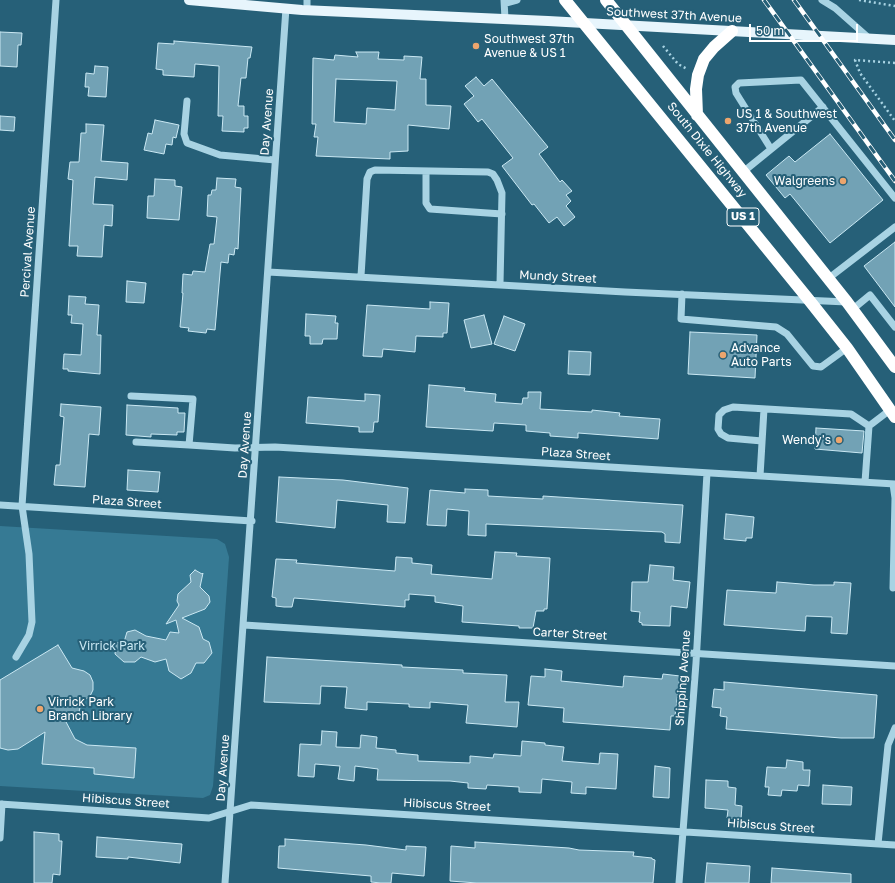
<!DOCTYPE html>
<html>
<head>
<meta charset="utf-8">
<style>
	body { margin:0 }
	#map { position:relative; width:895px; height:883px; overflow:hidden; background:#266078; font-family:"Golos Text",sans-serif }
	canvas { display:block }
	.scale { position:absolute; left:749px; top:24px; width:109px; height:18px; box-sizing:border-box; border:2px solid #fff; border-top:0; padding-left:5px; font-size:12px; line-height:14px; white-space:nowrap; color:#fff; -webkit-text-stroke:3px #266078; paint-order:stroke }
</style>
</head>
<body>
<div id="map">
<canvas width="895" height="883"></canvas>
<div class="scale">50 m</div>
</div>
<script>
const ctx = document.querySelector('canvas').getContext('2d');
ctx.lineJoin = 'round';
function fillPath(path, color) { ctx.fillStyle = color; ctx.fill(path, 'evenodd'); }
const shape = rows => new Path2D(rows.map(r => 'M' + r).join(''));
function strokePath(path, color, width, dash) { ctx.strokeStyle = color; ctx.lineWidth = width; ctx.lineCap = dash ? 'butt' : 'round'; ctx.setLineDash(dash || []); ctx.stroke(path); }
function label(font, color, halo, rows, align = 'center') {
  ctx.font = font + ' "Golos Text",sans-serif'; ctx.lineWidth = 4; ctx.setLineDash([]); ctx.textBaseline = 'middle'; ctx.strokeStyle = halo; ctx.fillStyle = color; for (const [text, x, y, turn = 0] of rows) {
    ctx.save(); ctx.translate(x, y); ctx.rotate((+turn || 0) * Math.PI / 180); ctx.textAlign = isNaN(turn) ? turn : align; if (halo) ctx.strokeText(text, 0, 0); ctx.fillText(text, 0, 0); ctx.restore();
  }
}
fillPath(shape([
	[0,526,217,539,225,544,229,557,213,786,210,795,203,798,0,786]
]), '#367a94');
const building = shape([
	[0,32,22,33,21,45,18,45,17,67,0,66,0,32],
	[174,41,252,47,250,58,248,58,246,78,241,78,238,106,244,106,244,116,248,116,248,128,244,128,244,132,222,131,223,116,218,116,219,66,195,64,194,77,163,75,163,70,156,69,158,43,174,44,174,41],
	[356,52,379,52,378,59,404,60,404,56,422,57,420,79,426,79,426,105,451,106,449,129,408,125,408,151,390,152,390,159,316,156,318,137,314,137,316,124,312,124,313,58,334,60,335,55,358,57,356,52],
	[336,79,397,81,395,110,367,108,366,124,334,122,336,79],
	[95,66,108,67,106,97,88,96,89,87,85,87,86,73,94,74,95,66],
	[476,77,484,86,492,79,548,147,539,154,560,182,562,180,572,191,566,195,571,201,566,206,575,217,564,226,557,217,549,223,534,204,532,205,502,166,513,158,482,119,478,122,464,104,474,96,465,86,476,77],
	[0,116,15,117,14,131,0,130,0,116],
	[155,120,179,125,176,138,173,137,172,145,166,144,164,154,144,150,148,133,152,134,155,120],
	[86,124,104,125,101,161,128,163,127,180,95,177,93,204,113,205,112,226,104,225,102,257,77,256,78,246,69,246,73,180,68,179,70,162,79,162,81,133,86,133,86,124],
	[830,134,883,200,830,243,790,194,785,198,766,175,789,156,795,162,830,134],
	[217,178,236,179,235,187,241,188,238,249,235,248,234,255,229,254,228,263,221,262,215,330,207,329,206,333,188,331,189,328,180,327,183,293,182,293,183,274,192,275,193,271,205,272,210,244,214,244,217,217,207,216,208,195,211,195,212,190,216,190,217,178],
	[155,179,175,180,175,186,182,187,179,220,147,218,148,196,154,196,155,179],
	[895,242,895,307,864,266,895,242],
	[127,281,146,283,144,303,126,302,127,281],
	[69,296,86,297,85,304,99,305,97,335,101,335,100,374,68,371,68,369,63,369,64,354,81,355,83,324,71,323,72,315,68,315,69,296],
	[430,302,449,303,447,333,443,333,443,337,416,336,415,352,383,349,382,357,363,356,367,305,430,309,430,302],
	[306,314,336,316,335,323,338,323,337,339,323,339,322,344,310,344,310,336,305,336,306,314],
	[484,315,492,344,471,348,464,320,484,315],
	[504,316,525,324,515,351,494,344,504,316],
	[690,332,757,335,755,378,688,374,690,332],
	[569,351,591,352,590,375,568,374,569,351],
	[429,385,465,388,464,391,496,394,495,402,522,404,523,398,528,398,528,392,541,392,540,409,592,412,592,410,620,413,619,416,660,419,658,439,578,433,578,438,550,436,550,433,526,431,526,425,494,423,493,431,426,427,429,385],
	[365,394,380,395,378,422,374,422,373,432,359,432,359,427,306,423,308,397,365,401,365,394],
	[61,404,101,407,99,435,89,434,85,487,54,485,56,465,60,465,64,417,60,416,61,404],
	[127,405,178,408,178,413,185,413,184,432,177,432,177,435,151,434,151,437,126,435,127,405],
	[816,428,864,431,862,453,815,449,816,428],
	[128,470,160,472,158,492,127,490,128,470],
	[279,477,343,480,408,488,405,523,387,522,388,505,337,500,335,528,276,522,279,477],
	[465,489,488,490,488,496,543,499,543,496,683,505,680,543,665,542,665,534,662,532,486,524,486,536,468,535,469,511,447,509,446,526,427,525,430,490,465,493,465,489],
	[726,514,754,517,752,538,746,538,746,541,724,539,726,514],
	[495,552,517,553,516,556,550,558,547,609,544,609,544,611,536,611,533,628,519,628,519,626,462,622,463,606,435,602,435,596,409,594,409,600,405,600,405,607,294,598,292,607,284,607,276,606,276,598,272,597,276,559,297,560,296,563,395,571,396,557,412,558,412,563,432,565,431,574,492,579,495,552],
	[650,565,674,567,673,580,690,582,687,608,671,606,670,626,642,625,642,623,639,622,640,612,631,611,632,582,648,582,650,565],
	[195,570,202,574,203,573,200,587,209,596,210,602,205,609,182,618,199,627,203,639,209,642,212,653,204,663,196,663,191,673,181,679,169,671,166,659,155,662,141,657,135,662,124,662,115,654,116,643,124,642,127,632,135,630,146,636,166,640,170,632,179,633,176,620,166,624,179,605,177,601,178,594,191,582,190,575,195,570],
	[777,582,814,585,834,585,834,582,851,583,847,634,831,633,832,617,806,616,805,631,724,625,727,590,776,593,777,582],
	[58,645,72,668,84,671,90,675,93,682,93,690,90,696,81,703,79,712,65,720,75,739,87,745,136,748,134,778,94,774,94,768,42,764,45,732,18,749,8,750,0,748,0,680,58,645],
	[267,657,402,665,402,667,463,670,463,673,507,675,505,702,519,702,517,727,466,723,468,705,430,702,430,708,409,707,409,704,367,702,367,710,345,708,347,687,321,686,320,704,264,702,267,657],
	[545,669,562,671,561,681,623,687,624,676,662,679,663,674,680,676,675,716,671,716,670,730,563,722,564,708,528,705,531,676,545,677,545,669],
	[724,682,877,695,874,738,841,738,726,729,727,717,720,716,721,708,712,707,714,689,724,690,724,682],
	[322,731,337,732,336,747,360,748,361,735,377,737,376,748,396,750,396,753,418,755,418,761,470,763,470,756,493,758,494,754,521,756,522,741,545,743,545,745,564,747,562,761,599,764,600,753,618,754,616,789,586,787,586,794,571,793,572,782,542,779,541,793,519,792,519,787,487,785,486,789,468,788,468,783,450,781,377,780,378,769,355,766,354,781,338,779,340,766,315,764,314,777,298,776,300,744,321,745,322,731],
	[787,760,803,762,803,770,810,770,809,786,798,785,797,791,782,790,781,796,768,795,769,787,765,787,767,767,786,768,787,760],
	[655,766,670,768,669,798,653,797,655,766],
	[706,780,728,781,728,787,736,788,735,805,742,806,741,819,727,818,728,810,705,808,706,780],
	[823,785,852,787,851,805,822,804,823,785],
	[34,832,59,834,59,841,62,841,60,875,53,874,52,883,34,883,34,832],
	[97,837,182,844,180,863,128,857,128,859,96,857,97,837],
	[285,839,366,845,406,850,406,846,426,847,424,876,392,873,391,883,381,883,371,882,371,876,278,868,279,846,285,846,285,839],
	[475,842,569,848,579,850,634,852,633,856,652,858,652,859,655,860,653,883,477,883,450,881,451,846,475,848,475,842],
	[707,863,750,866,749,883,705,883,707,863],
	[772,868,851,874,851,883,771,883,772,868]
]);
fillPath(building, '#72a2b5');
strokePath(building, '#cae8f3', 1);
strokePath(shape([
	[859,0,895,6],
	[663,46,678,64,687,69],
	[895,63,855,60,860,73,895,121]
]), '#a8d3e3', 2.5, [2, 3]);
strokePath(shape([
	[504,0,505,19],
	[822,0,835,8,870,39],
	[506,3,517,0],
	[307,10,307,0],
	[187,101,184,134,187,143,220,155,275,160],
	[771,149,736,93,735,87,739,83,801,80,895,198],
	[426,171,426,203,430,209,502,214],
	[743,172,823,107],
	[268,272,625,292,847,302],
	[361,276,367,179,370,172,375,170,488,172,493,174,497,180,502,193,500,284],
	[829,278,895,227],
	[682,294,681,319,776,327,787,334,813,366,821,367,847,348],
	[853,309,870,295,895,327],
	[131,396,193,399,189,445,235,448,275,447,895,484],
	[762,441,728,438,721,434,718,429,719,415,724,410,733,407,851,414,869,426],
	[136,442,189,445],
	[760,476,764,409],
	[865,482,869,426,890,410],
	[893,484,895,498,893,588],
	[0,505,252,521],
	[244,625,895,666],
	[16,657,29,635,32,622,29,554,22,506,56,0],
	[0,804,209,818,251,805,895,845],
	[0,838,2,804],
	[878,844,888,745,895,728],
	[225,883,286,8],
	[679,883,696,663,707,473]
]), '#a8d3e3', 7);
strokePath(shape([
	[189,0,302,10,548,21,895,40]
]), '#e7f5fc', 10);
strokePath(shape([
	[565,0,809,300,847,348,895,417],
	[606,0,847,302,895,367],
	[697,115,696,89,698,75,704,59,714,47,732,31]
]), '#fff', 12);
const rail = shape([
	[764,0,895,181],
	[794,0,895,140]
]);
strokePath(rail, '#fff', 4.5);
strokePath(rail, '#266078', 3, [9]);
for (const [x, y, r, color] of [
	[476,46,4,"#eca56d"],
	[728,121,4,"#eca56d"],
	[843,181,4,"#eca56d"],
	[723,355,4,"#eca56d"],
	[839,440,4,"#eca56d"],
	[40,709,4,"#eca56d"]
]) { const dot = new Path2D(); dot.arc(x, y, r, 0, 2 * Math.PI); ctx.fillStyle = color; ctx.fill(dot); strokePath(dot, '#266078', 1.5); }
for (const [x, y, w] of [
	[743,217,32]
]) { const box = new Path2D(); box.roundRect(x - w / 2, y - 9, w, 18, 3); ctx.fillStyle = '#266078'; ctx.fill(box); strokePath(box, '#fff', 1); }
label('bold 11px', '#fff', null, [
	["US 1",743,217]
]);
label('12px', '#fff', '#266078', [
	["Southwest 37th Avenue",674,15,3],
	["Day Avenue",267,122,-86],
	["South Dixie Highway",707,150,51],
	["Percival Avenue",28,252,-86],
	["Mundy Street",558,277,3],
	["Day Avenue",245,445,-86],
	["Plaza Street",576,454,4],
	["Plaza Street",127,502,4],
	["Carter Street",570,634,3],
	["Shipping Avenue",683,678,-86],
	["Day Avenue",223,768,-86],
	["Hibiscus Street",126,801,4],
	["Hibiscus Street",447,805,3],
	["Hibiscus Street",771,826,4]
]);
label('12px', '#fff', '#266078', [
	["Southwest 37th",484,39],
	["Avenue & US 1",484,53],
	["US 1 & Southwest",736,114],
	["37th Avenue",736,128],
	["Walgreens",835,181,"right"],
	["Advance",731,348],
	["Auto Parts",731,362],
	["Wendy's",831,440,"right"],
	["Virrick Park",48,702],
	["Branch Library",48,716]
], 'left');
label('12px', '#cae8f3', '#266078', [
	["Virrick Park",112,646]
]);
</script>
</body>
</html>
